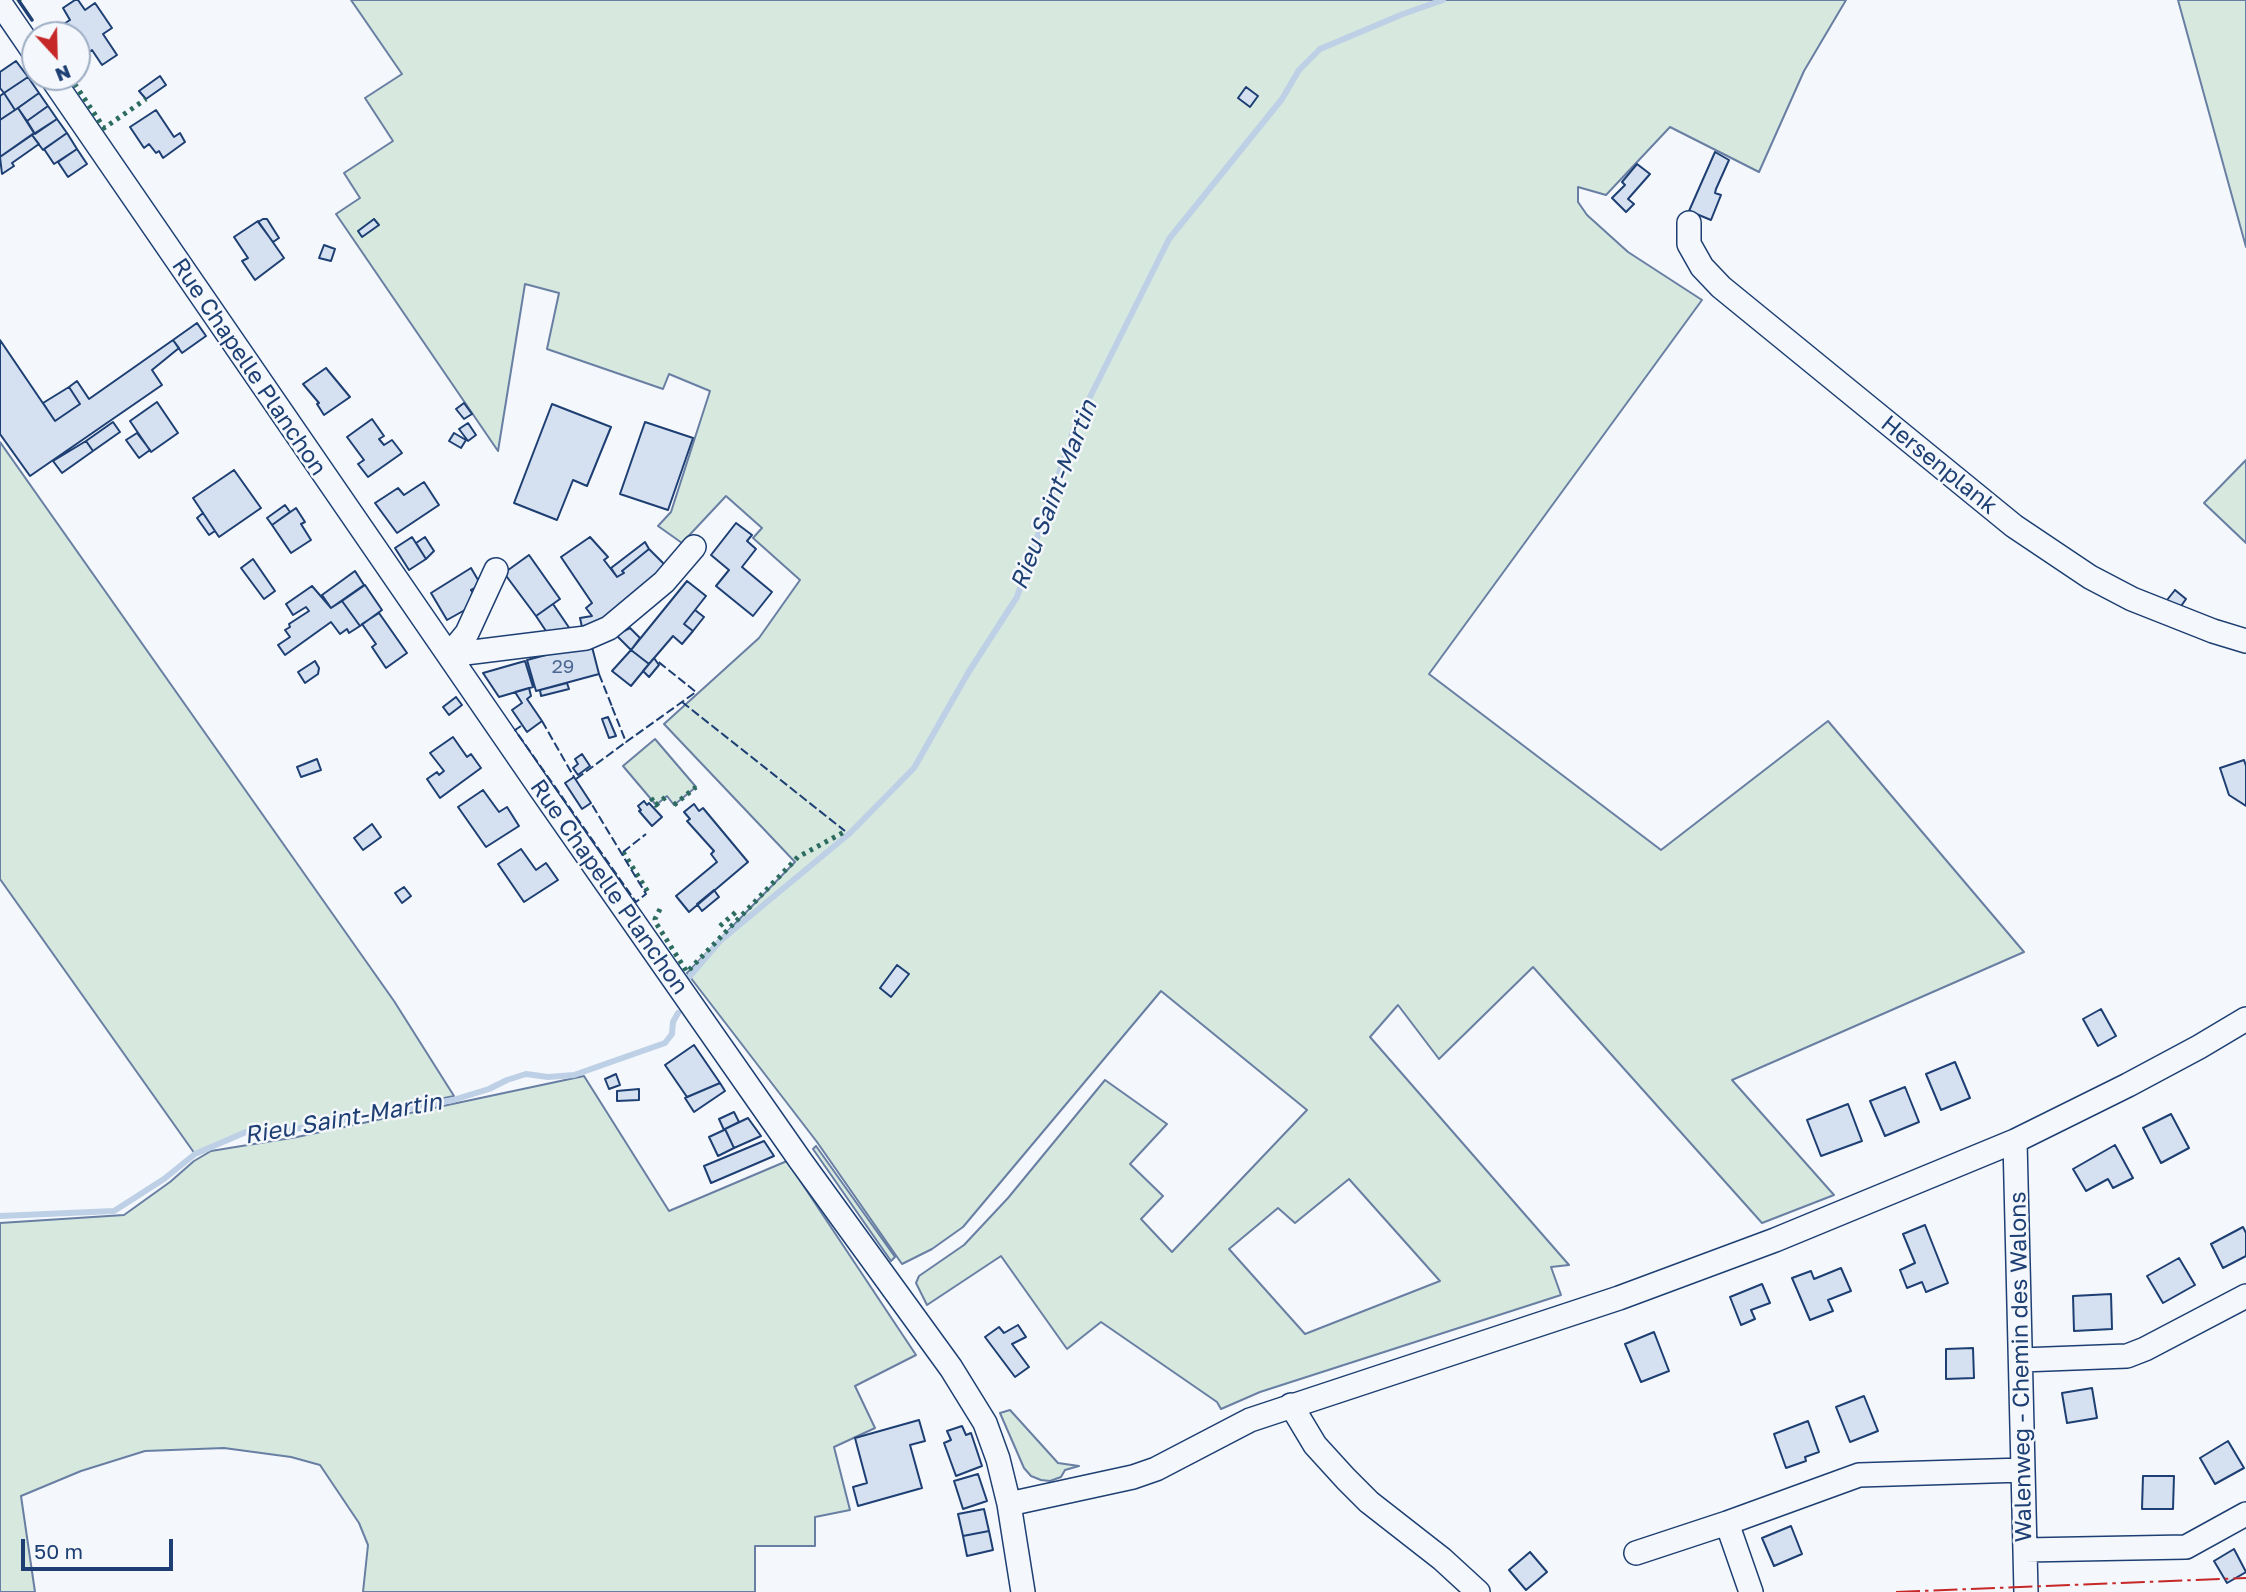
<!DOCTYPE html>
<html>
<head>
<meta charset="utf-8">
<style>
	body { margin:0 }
	#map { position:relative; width:2246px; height:1592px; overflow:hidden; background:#f4f7fb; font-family:"Golos Text",sans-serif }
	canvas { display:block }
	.north { position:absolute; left:21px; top:21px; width:70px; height:70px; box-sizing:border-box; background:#f4f7fb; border:2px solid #9eadc5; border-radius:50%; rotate:158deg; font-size:19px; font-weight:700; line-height:28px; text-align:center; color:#1d3f73 }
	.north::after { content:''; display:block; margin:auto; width:24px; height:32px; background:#c62828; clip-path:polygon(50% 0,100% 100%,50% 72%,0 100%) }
	.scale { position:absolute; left:21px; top:1539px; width:152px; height:32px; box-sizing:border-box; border:4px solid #1d3f73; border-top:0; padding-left:9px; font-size:21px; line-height:24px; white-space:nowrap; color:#1d3f73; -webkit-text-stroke:5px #f4f7fb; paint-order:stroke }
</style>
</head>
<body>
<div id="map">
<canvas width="2246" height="1592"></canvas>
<div class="north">N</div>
<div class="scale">50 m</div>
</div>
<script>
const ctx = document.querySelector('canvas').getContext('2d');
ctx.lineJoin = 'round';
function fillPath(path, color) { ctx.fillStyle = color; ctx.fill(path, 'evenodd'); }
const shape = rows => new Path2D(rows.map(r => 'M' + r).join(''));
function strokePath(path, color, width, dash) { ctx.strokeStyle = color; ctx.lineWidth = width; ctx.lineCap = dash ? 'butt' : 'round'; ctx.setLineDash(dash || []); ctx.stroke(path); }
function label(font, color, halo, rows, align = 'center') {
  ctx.font = font + ' "Golos Text",sans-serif'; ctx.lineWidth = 5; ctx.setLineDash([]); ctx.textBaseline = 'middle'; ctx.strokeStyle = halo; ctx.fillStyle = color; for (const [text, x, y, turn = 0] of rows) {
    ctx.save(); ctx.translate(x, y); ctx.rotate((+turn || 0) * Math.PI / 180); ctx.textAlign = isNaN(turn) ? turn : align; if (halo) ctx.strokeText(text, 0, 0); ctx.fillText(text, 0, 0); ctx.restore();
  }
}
const green = shape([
	[351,0,1846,0,1804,71,1759,172,1670,127,1606,195,1578,187,1578,202,1587,215,1628,252,1702,300,1429,674,1661,850,1828,721,2024,952,1732,1080,1834,1195,1762,1223,1533,967,1439,1059,1398,1005,1370,1037,1569,1265,1551,1267,1561,1295,1260,1392,1221,1409,1217,1402,1101,1322,1067,1349,1001,1256,927,1305,916,1283,919,1276,964,1245,1008,1198,1105,1080,1167,1124,1130,1164,1163,1196,1141,1219,1172,1252,1307,1110,1161,991,963,1227,932,1249,902,1264,817,1142,687,973,795,862,664,724,759,638,800,580,753,538,762,528,726,496,682,543,658,526,671,512,710,391,669,374,663,389,547,349,559,293,525,284,498,451,336,214,360,198,344,173,393,141,365,98,402,74,351,0],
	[1349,1179,1440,1281,1305,1334,1229,1249,1278,1208,1295,1223,1349,1179],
	[2178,0,2246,0,2246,247,2178,0],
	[0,442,394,1001,454,1096,284,1131,246,1132,195,1154,0,879,0,442],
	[2246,460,2246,543,2204,503,2246,460],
	[655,739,696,787,674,805,667,796,656,805,623,766,655,739],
	[584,1076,669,1211,787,1161,916,1355,855,1386,875,1428,834,1447,850,1510,815,1517,815,1546,755,1546,755,1592,363,1592,368,1545,359,1523,320,1465,291,1457,224,1448,145,1451,81,1471,21,1496,35,1592,0,1592,0,1223,124,1215,170,1182,194,1161,211,1151,297,1137,584,1076],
	[816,1146,895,1257,891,1261,813,1149,816,1146],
	[1010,1410,1058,1463,1079,1466,1065,1470,1061,1477,1050,1481,1041,1480,1031,1476,1024,1468,1000,1413,1010,1410]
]);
fillPath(green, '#d7e8df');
strokePath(green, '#687fa3', 2);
strokePath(shape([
	[690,976,720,941,850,833,914,768,968,673,1017,597,1074,429,1169,239,1282,99,1299,70,1320,49,1403,14,1443,0],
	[0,1216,114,1211,164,1179,195,1154,246,1132,284,1131,453,1100,489,1089,507,1080,526,1074,548,1077,574,1075,665,1043,672,1034,673,1022,678,1013]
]), '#bed0e5', 6);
const building = shape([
	[75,0,78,0,85,10,95,3,112,28,103,34,117,55,102,65,92,50,77,60,77,35,69,35,62,25,70,20,63,8,75,0],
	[16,61,28,77,4,93,0,88,0,72,16,61],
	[160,76,166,85,146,99,139,91,160,76],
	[28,77,39,93,15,110,4,93,28,77],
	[1246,87,1258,96,1250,107,1238,98,1246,87],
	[4,93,15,110,0,120,0,96,4,93],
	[39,93,48,106,27,121,18,108,39,93],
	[48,106,57,119,35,134,27,121,48,106],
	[18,108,34,133,0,157,0,120,18,108],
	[156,110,174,137,180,133,185,142,163,158,159,151,156,153,149,144,144,148,130,127,156,110],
	[57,119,67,133,43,150,32,135,57,119],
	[67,133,77,149,54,164,44,149,67,133],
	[32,135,39,144,12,163,14,166,2,174,0,157,32,135],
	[77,149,87,164,68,177,58,162,77,149],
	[1715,152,1729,160,1716,189,1715,193,1721,195,1711,220,1689,211,1715,152],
	[1637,164,1650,174,1628,199,1634,204,1626,212,1612,198,1625,185,1622,182,1637,164],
	[263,219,267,219,279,238,273,242,258,222,263,219],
	[374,219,379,225,362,237,358,231,374,219],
	[258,221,284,258,255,280,242,261,248,258,234,237,258,221],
	[324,245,335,249,331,261,319,258,324,245],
	[197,323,206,336,182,353,173,340,197,323],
	[0,340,55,421,80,404,69,387,77,381,89,399,173,340,179,348,152,370,162,385,30,476,0,434,0,340],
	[326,368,350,397,324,415,317,404,319,403,303,384,326,368],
	[69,387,80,404,55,421,43,403,69,387],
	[157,402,178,433,151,452,130,421,157,402],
	[464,403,472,414,464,419,456,409,464,403],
	[552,404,611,427,587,486,573,480,557,520,514,503,552,404],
	[372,419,384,436,379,439,384,445,392,440,402,453,368,477,358,464,364,460,347,437,372,419],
	[113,422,120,432,93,451,86,441,113,422],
	[645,422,693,438,668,510,620,494,645,422],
	[468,423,476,435,468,441,459,429,468,423],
	[137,433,150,450,139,458,126,440,137,433],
	[454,433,466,440,461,448,449,441,454,433],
	[86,441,93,451,62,473,53,461,86,441],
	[234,470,261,508,219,537,193,498,234,470],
	[424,482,439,505,397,533,375,503,398,488,404,495,424,482],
	[285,505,290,512,272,525,267,518,285,505],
	[296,508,305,522,301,524,311,540,291,553,272,525,296,508],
	[203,513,215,531,209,535,197,518,203,513],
	[736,523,752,535,747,541,756,549,742,567,772,592,753,616,716,586,729,570,711,555,736,523],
	[412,537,426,559,409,570,395,548,412,537],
	[425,537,434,551,426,559,416,543,425,537],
	[590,537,608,557,604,560,617,577,624,573,622,571,649,549,667,567,599,623,582,627,580,618,592,616,586,608,592,603,561,557,590,537],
	[645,542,649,549,622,571,624,573,617,577,611,568,645,542],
	[529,555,560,599,536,616,504,573,529,555],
	[253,559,275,591,264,599,241,568,253,559],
	[471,568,481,585,471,590,476,598,472,606,447,620,431,593,471,568],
	[355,571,364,585,331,608,322,595,355,571],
	[687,581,706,596,684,624,693,631,682,644,673,636,649,664,631,650,687,581],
	[365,585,382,610,360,626,342,601,365,585],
	[312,586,331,608,342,601,360,626,349,633,347,629,340,634,331,622,285,655,278,645,290,637,285,630,290,627,289,624,309,611,306,607,293,615,286,604,312,586],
	[2175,590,2186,599,2179,609,2167,600,2175,590],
	[553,604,570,629,548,634,536,616,553,604],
	[695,610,704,617,693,631,684,624,695,610],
	[379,613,407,653,386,668,372,647,376,644,362,624,379,613],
	[630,628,640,638,631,650,616,635,630,628],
	[591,643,599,674,536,691,527,660,591,643],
	[631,650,649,664,631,686,612,671,631,650],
	[654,658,659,665,649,677,643,671,654,658],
	[315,661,319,668,318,674,305,683,298,672,315,661],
	[525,661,533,687,499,697,483,673,525,661],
	[567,683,569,689,541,696,540,690,567,683],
	[529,688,531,696,527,699,542,721,527,732,512,710,522,703,515,692,529,688],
	[456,697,462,705,449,715,443,707,456,697],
	[608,717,616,736,609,738,602,719,608,717],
	[453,737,467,757,471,754,481,768,440,798,427,779,437,772,439,775,444,771,430,753,453,737],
	[582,754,590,766,578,775,573,768,578,764,575,759,582,754],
	[317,759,321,770,301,777,297,767,317,759],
	[2244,760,2246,766,2246,806,2229,795,2220,768,2244,760],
	[574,777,591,803,582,809,565,783,574,777],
	[483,790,499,812,507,807,519,826,486,847,458,807,483,790],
	[644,801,647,805,649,803,662,817,652,826,639,811,641,810,638,806,644,801],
	[694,804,699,811,703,808,748,862,689,912,676,896,717,862,711,854,714,851,687,821,690,819,684,812,694,804],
	[372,824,381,837,363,850,354,838,372,824],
	[521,849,536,870,546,863,558,880,524,902,498,864,521,849],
	[404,887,411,896,402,903,395,893,404,887],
	[714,890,719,897,702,911,697,904,714,890],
	[897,965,909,974,891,997,880,988,897,965],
	[2101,1009,2116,1036,2098,1046,2083,1019,2101,1009],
	[694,1045,720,1083,687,1097,665,1065,694,1045],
	[1955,1062,1970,1098,1941,1110,1926,1074,1955,1062],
	[616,1074,620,1085,609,1089,605,1079,616,1074],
	[720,1083,725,1091,694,1112,685,1098,720,1083],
	[1905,1087,1919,1122,1885,1136,1870,1101,1905,1087],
	[639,1089,639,1100,617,1101,617,1091,639,1089],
	[1848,1104,1862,1141,1821,1156,1807,1120,1848,1104],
	[734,1112,739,1122,725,1129,734,1148,718,1156,709,1137,724,1130,719,1119,734,1112],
	[2171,1114,2189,1148,2161,1163,2143,1128,2171,1114],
	[748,1118,761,1136,734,1148,725,1129,748,1118],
	[764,1141,774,1156,711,1183,704,1166,764,1141],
	[2115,1145,2133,1178,2113,1188,2108,1179,2086,1191,2073,1169,2115,1145],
	[1925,1225,1948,1283,1926,1292,1922,1282,1907,1288,1900,1270,1915,1263,1903,1234,1925,1225],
	[2243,1227,2246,1233,2246,1256,2223,1268,2211,1244,2243,1227],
	[2179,1258,2195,1285,2163,1303,2147,1276,2179,1258],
	[1841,1268,1851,1291,1828,1300,1833,1311,1810,1320,1792,1278,1811,1271,1814,1279,1841,1268],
	[1762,1284,1770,1303,1751,1310,1755,1319,1741,1325,1730,1297,1762,1284],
	[2111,1294,2112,1329,2074,1331,2073,1296,2111,1294],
	[1018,1325,1026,1337,1012,1344,1029,1367,1015,1377,985,1337,999,1327,1004,1333,1018,1325],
	[1654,1332,1669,1371,1641,1382,1625,1344,1654,1332],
	[1973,1348,1974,1378,1946,1379,1946,1349,1973,1348],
	[2092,1388,2097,1418,2067,1423,2062,1393,2092,1388],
	[1864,1396,1878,1431,1850,1442,1836,1407,1864,1396],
	[919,1420,925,1441,910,1445,922,1488,858,1506,853,1487,867,1483,855,1438,919,1420],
	[1808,1421,1819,1452,1805,1457,1806,1461,1786,1468,1774,1434,1808,1421],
	[962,1426,966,1435,971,1433,982,1466,956,1476,944,1443,951,1440,947,1431,962,1426],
	[2228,1441,2244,1468,2215,1484,2200,1458,2228,1441],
	[978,1474,987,1501,963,1509,954,1481,978,1474],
	[2143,1476,2174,1476,2173,1509,2142,1509,2143,1476],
	[984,1509,989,1531,963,1536,958,1514,984,1509],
	[1791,1526,1802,1554,1774,1566,1762,1538,1791,1526],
	[989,1531,993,1550,967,1556,963,1536,989,1531],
	[2234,1549,2246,1572,2227,1583,2214,1561,2234,1549],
	[1530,1552,1547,1572,1526,1590,1509,1570,1530,1552]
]);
fillPath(building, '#d5e0f0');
strokePath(building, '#1d3f73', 2);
const minor = shape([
	[0,3,35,54],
	[51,77,540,788,800,1160,951,1368,985,1423,998,1459,1009,1504,1023,1592],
	[1689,223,1689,244,1702,267,1721,287,2014,526,2090,577,2132,599,2213,631,2246,641],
	[449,655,586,638,609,628,664,582,694,547],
	[449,655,467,633,496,570],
	[2015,1141,2026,1592],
	[2021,1360,2127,1356,2145,1349,2246,1296],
	[1291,1405,1315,1445,1346,1479,1369,1502,1442,1559,1478,1592],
	[1009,1504,1133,1477,1156,1469,1250,1420,1619,1298,1775,1240,2015,1141,2128,1085,2199,1047,2246,1019],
	[1727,1523,1751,1592],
	[2025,1550,2186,1547,2246,1514],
	[1636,1553,1727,1523,1859,1475,2023,1470]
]);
strokePath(minor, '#1d3f73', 26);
strokePath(minor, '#f4f7fb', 23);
strokePath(shape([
	[19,0,19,1],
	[70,77,104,128,146,99],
	[651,798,656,805,667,796],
	[674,805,696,787],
	[623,852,648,892],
	[660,909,655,919,656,923,687,972,798,857,844,832],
	[720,926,737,911]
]), '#2c6c60', 5, [3.5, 5]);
strokePath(shape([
	[599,674,613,709],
	[682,702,845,831],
	[612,707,626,742,696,692,656,660],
	[542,721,574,777],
	[521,726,515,730,636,902,646,894,591,803],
	[576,779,626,742],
	[623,852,646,834]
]), '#1d3f73', 2, [9, 3.5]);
strokePath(shape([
	[19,1,32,20]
]), '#1d3f73', 3.5);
strokePath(shape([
	[1896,1592,2246,1578]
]), '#c62828', 2, [24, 5, 3.5, 5]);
label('19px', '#4b6792', null, [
	["29",563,667]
]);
label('23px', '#1d3f73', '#f4f7fb', [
	["Rue Chapelle Planchon",249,367,56],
	["Hersenplank",1939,465,39],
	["Rue Chapelle Planchon",609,887,55],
	["Walenweg - Chemin des Walons",2021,1367,-91]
]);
label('italic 24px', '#1d3f73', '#f4f7fb', [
	["Rieu Saint-Martin",1054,495,-69],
	["Rieu Saint-Martin",343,1119,-10]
]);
</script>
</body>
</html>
